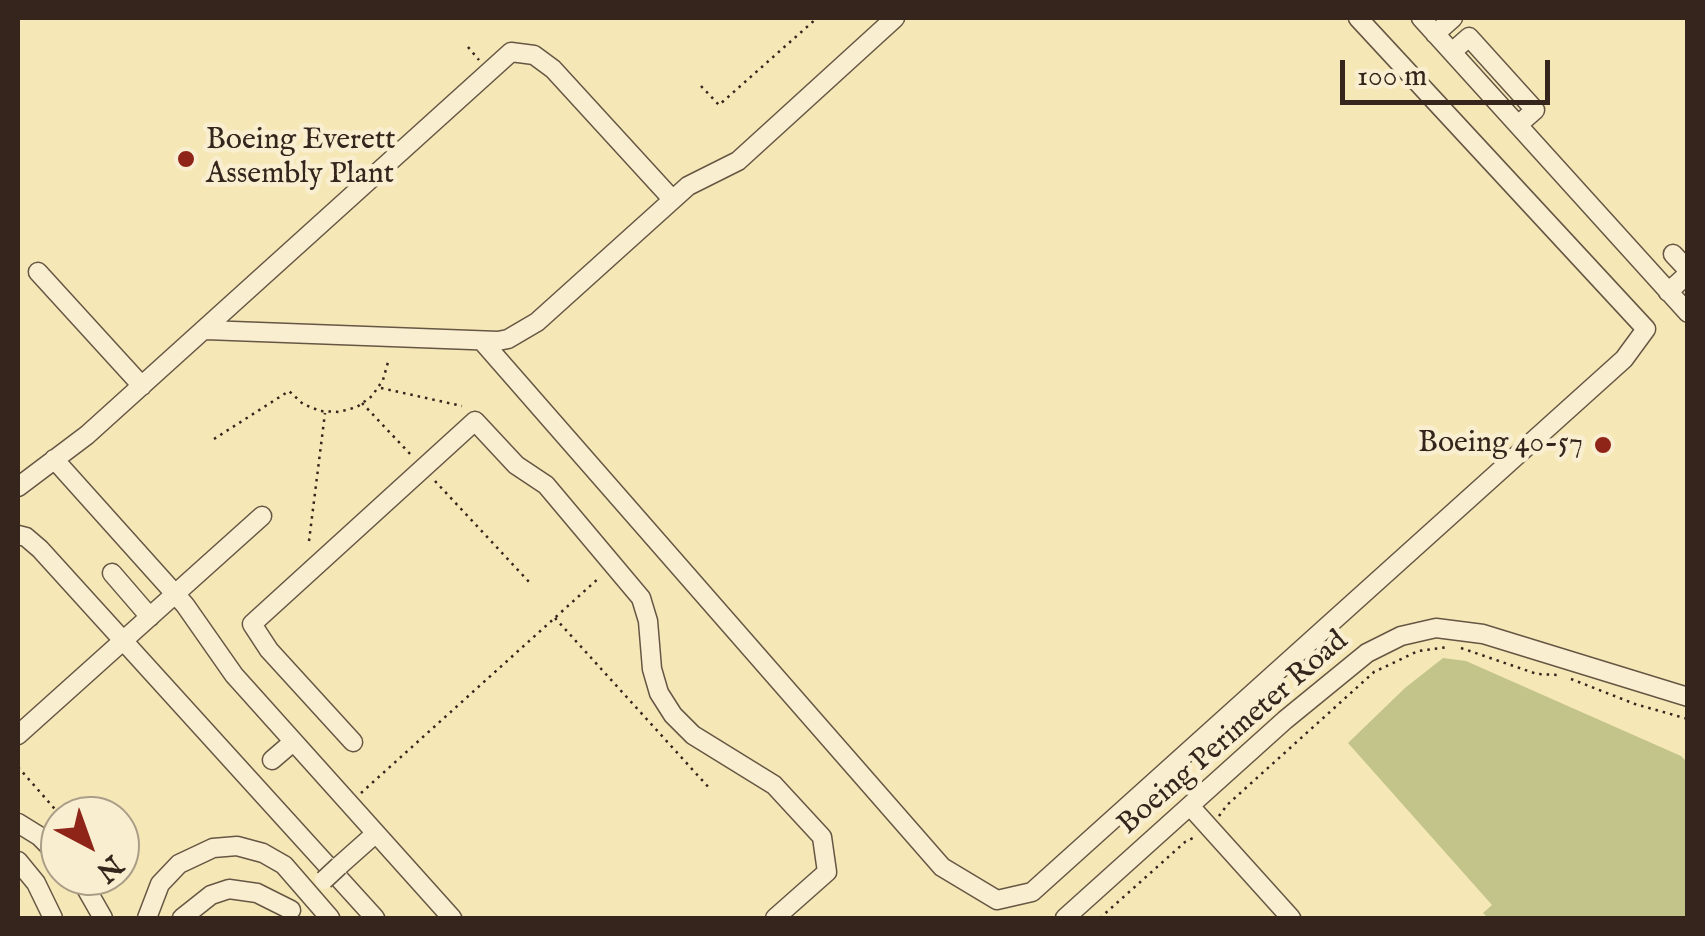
<!DOCTYPE html>
<html>
<head>
<meta charset="utf-8">
<style>
	body { margin:0 }
	#map { position:relative; width:1705px; height:936px; overflow:hidden; background:#f6e7b7; font-family:"IM FELL English",serif }
	canvas { display:block }
	.frame { position:absolute; inset:0; border:20px solid #36251d; pointer-events:none }
	.north { position:absolute; left:40px; top:796px; width:100px; height:100px; box-sizing:border-box; background:#f9efd0; border:2px solid #ab9e88; border-radius:50%; rotate:139deg; font-size:28px; font-weight:700; line-height:40px; text-align:center; color:#36251d }
	.north::after { content:''; display:block; margin:auto; width:35px; height:45px; background:#8f2418; clip-path:polygon(50% 0,100% 100%,50% 72%,0 100%) }
	.scale { position:absolute; left:1340px; top:60px; width:210px; height:45px; box-sizing:border-box; border:5px solid #36251d; border-top:0; padding-left:12px; font-size:30px; line-height:35px; white-space:nowrap; color:#36251d; -webkit-text-stroke:8px #f9efd0; paint-order:stroke }
</style>
</head>
<body>
<div id="map">
<canvas width="1705" height="936"></canvas>
<div class="frame"></div>
<div class="north">N</div>
<div class="scale">100 m</div>
</div>
<script>
const ctx = document.querySelector('canvas').getContext('2d');
ctx.lineJoin = 'round';
function fillPath(path, color) { ctx.fillStyle = color; ctx.fill(path, 'evenodd'); }
const shape = rows => new Path2D(rows.map(r => 'M' + r).join(''));
function strokePath(path, color, width, dash) { ctx.strokeStyle = color; ctx.lineWidth = width; ctx.lineCap = dash ? 'butt' : 'round'; ctx.setLineDash(dash || []); ctx.stroke(path); }
function label(font, color, halo, rows, align = 'center') {
  ctx.font = font + ' "IM FELL English",serif'; ctx.lineWidth = 9; ctx.setLineDash([]); ctx.textBaseline = 'middle'; ctx.strokeStyle = halo; ctx.fillStyle = color; for (const [text, x, y, turn = 0] of rows) {
    ctx.save(); ctx.translate(x, y); ctx.rotate((+turn || 0) * Math.PI / 180); ctx.textAlign = isNaN(turn) ? turn : align; if (halo) ctx.strokeText(text, 0, 0); ctx.fillText(text, 0, 0); ctx.restore();
  }
}
fillPath(shape([
	[1443,658,1466,661,1681,756,1688,763,1687,918,1488,918,1483,913,1492,905,1348,743,1405,688]
]), '#c2c48a');
const minor = shape([
	[1421,18,1688,313],
	[1435,34,1453,18],
	[1452,52,1469,37,1535,110,1518,125],
	[1673,254,1688,270],
	[38,272,142,386],
	[1668,292,1688,274],
	[206,330,498,341,508,339,537,322,688,186,738,161,895,18],
	[482,341,942,867,997,900,1032,892,1624,359,1646,329,1358,18],
	[54,459,185,605,234,675,452,918],
	[18,487,87,435,511,52,534,55,553,69,672,199],
	[18,535,26,537,40,549,375,918],
	[112,573,150,617],
	[18,735,262,516],
	[353,742,269,650,252,624,475,421,516,465,546,485,641,598,648,621,652,669,659,693,673,715,693,735,774,785,822,837,827,872,775,918],
	[272,760,293,742],
	[1190,806,1291,918],
	[18,823,39,836,60,857],
	[18,861,36,883,53,918],
	[339,866,375,834],
	[79,876,103,918],
	[147,918,160,884,179,864,213,848,237,846,263,853,284,865,330,918],
	[182,918,211,895,229,889,257,893,291,910],
	[1065,918,1285,720,1367,653,1401,636,1436,628,1483,634,1688,697]
]);
strokePath(minor, '#665644', 21);
strokePath(shape([
	[468,47,479,60],
	[701,86,719,105,817,18],
	[381,388,462,406],
	[362,403,412,456],
	[214,439,289,391,303,404,320,411,339,412,357,407,372,396,383,380,388,362],
	[435,481,531,584],
	[309,541,325,413],
	[555,618,711,790],
	[1461,648,1537,674,1559,675],
	[1571,679,1635,704,1688,719],
	[18,767,61,816],
	[361,793,600,577],
	[1219,816,1227,805,1374,672,1418,651,1448,647],
	[114,876,119,882,120,876],
	[1100,918,1185,842,1195,837]
]), '#36251d', 2.5, [2.5, 5]);
strokePath(minor, '#f9efd0', 18);
const minorBridge = shape([
	[324,880,339,866]
]);
strokePath(minorBridge, '#665644', 21, []);
strokePath(minorBridge, '#f9efd0', 18);
for (const [x, y, r, color] of [
	[186,159,10,"#8f2418"],
	[1603,445,10,"#8f2418"]
]) { const dot = new Path2D(); dot.arc(x, y, r, 0, 2 * Math.PI); ctx.fillStyle = color; ctx.fill(dot); strokePath(dot, '#f9efd0', 4); }
label('30px', '#36251d', '#f9efd0', [
	["Boeing Everett",206,142],
	["Assembly Plant",206,176],
	["Boeing 40-57",1583,445,"right"]
], 'left');
label('30px', '#36251d', '#f9efd0', [
	["Boeing Perimeter Road",1234,734,-41]
]);
</script>
</body>
</html>
